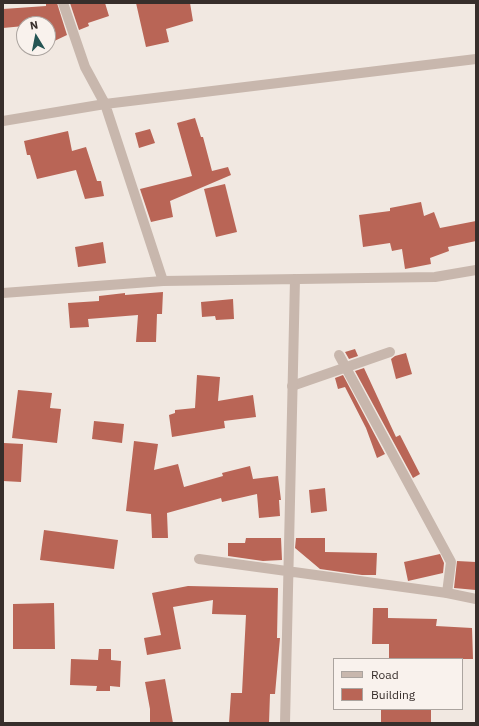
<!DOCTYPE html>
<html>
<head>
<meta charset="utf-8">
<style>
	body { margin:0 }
	#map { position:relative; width:479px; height:726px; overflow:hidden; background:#f1e8e1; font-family:"IBM Plex Sans",sans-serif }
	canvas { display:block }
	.frame { position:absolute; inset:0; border:4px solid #372e2b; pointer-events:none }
	.legend { position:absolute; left:333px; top:658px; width:130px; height:52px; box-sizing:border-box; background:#f9f2ed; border:1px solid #aba49f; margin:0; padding:5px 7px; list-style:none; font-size:12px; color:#372e2b }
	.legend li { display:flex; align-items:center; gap:8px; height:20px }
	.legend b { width:20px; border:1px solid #aba49f }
	.north { position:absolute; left:16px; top:16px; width:40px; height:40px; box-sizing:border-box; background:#f9f2ed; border:1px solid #aba49f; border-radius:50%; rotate:350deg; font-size:11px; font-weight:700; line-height:16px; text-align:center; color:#372e2b }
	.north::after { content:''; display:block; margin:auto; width:14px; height:18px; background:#255554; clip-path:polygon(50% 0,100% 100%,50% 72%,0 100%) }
</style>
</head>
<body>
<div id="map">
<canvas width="479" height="726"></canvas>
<div class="frame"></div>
<ul class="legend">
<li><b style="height:5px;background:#c8b7ad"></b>Road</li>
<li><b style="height:11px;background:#b96556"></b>Building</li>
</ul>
<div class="north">N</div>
</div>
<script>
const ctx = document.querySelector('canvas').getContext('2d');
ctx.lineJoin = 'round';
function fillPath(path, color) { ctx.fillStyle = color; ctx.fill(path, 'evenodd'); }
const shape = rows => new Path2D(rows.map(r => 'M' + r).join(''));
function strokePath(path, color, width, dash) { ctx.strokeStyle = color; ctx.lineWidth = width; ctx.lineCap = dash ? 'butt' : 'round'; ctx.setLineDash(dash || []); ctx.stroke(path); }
fillPath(shape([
	[46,3,57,3,67,35,48,44,48,24,24,24,24,26,3,28,3,9,46,6],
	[70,3,105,3,109,16,88,23,89,26,79,30],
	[136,3,190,3,193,21,166,29,169,42,146,47],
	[195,118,201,137,203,137,212,171,228,167,231,175,170,201,173,217,151,222,140,189,192,176,177,123],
	[150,129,155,143,139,148,135,133],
	[68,131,72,151,86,147,97,181,101,181,104,196,85,199,76,170,37,179,30,155,27,155,24,141],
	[225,184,237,232,216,237,204,189],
	[421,202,424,216,434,212,440,228,476,221,476,241,448,247,449,251,430,258,431,264,405,269,402,249,392,251,390,243,363,247,359,215,390,211,390,208],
	[103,242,106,263,78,267,75,247],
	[163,292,162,314,157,314,156,342,136,342,138,315,88,319,89,327,70,328,68,303,99,301,99,296,125,293,125,295],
	[233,299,234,319,216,320,215,316,202,317,201,302],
	[355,349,358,356,349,359,345,352],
	[406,353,412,374,396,379,391,359,395,356],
	[364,368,396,437,400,435,420,474,413,478,355,371],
	[197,375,220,377,218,401,253,395,256,417,224,421,225,428,172,437,169,415,175,413,175,410,195,408],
	[343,375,385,454,377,458,366,428,345,387,338,389,335,378],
	[18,390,52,393,50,408,61,409,57,443,12,438],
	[94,421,124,424,122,443,92,439],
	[134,441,158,444,154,470,178,464,184,487,223,476,222,473,250,466,253,479,278,476,281,500,279,500,280,516,259,518,257,494,222,502,221,498,167,513,168,538,152,538,151,514,126,511],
	[4,443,23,444,21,482,3,481],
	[325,488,327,511,311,513,309,490],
	[44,530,118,540,114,569,40,560],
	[246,538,281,538,282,560,263,561,228,556,228,543,245,543],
	[296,538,325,538,325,552,377,553,376,575,362,575,320,569,295,548],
	[440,554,444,563,443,573,408,581,404,562],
	[457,561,476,562,476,590,454,588],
	[188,586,278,588,277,638,280,638,275,694,270,694,269,723,229,723,231,693,242,693,246,615,212,614,213,600,173,607,181,649,147,655,144,638,161,635,152,593],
	[54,603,55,649,13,649,13,604],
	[373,608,388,608,388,618,437,619,436,626,472,628,473,659,389,659,389,644,372,644],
	[99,649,111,649,111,660,121,661,120,687,110,686,110,691,96,691,97,686,70,685,71,659,98,660],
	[165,679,173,723,150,723,150,709,145,682],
	[381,709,431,709,431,723,381,723]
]), '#b96556');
strokePath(shape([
	[339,355,451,562,447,593],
	[292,386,390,352]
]), '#c8b7ad', 10);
strokePath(shape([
	[63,3,85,67,105,104,163,281],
	[3,121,105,104,476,59],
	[3,293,163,281,435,277,476,270],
	[199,559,447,593,476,599],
	[285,723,295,279]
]), '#c8b7ad', 10);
</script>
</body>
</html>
